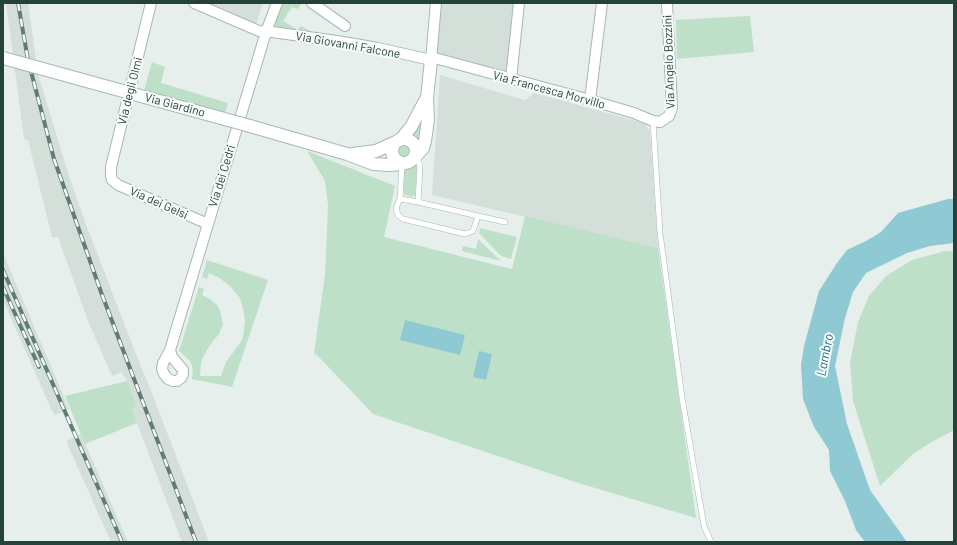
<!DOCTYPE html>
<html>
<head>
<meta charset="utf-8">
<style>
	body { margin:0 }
	#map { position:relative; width:957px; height:545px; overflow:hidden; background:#e6efeb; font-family:Barlow,sans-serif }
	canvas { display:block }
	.frame { position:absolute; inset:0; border:4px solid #24423a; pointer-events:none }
</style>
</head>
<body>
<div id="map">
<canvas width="957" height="545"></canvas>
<div class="frame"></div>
</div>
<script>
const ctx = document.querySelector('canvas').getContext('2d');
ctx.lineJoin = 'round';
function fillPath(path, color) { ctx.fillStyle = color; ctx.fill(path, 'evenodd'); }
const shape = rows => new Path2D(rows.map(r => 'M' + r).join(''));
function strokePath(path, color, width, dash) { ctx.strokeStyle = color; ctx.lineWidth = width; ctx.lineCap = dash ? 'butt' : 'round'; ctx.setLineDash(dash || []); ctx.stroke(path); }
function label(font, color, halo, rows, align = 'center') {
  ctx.font = font + ' Barlow,sans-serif'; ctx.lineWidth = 4; ctx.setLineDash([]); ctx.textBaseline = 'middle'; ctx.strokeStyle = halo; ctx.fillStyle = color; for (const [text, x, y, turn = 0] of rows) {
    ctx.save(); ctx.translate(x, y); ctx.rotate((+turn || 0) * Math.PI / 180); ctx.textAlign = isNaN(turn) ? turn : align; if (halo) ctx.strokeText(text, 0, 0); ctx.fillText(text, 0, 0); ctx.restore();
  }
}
fillPath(shape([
	[6,3,28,3,38,74,69,176,87,227,136,354,155,401,209,542,182,542,137,423,132,408,136,406,127,381,122,372,112,376,88,321,58,237,52,237,28,140,24,139],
	[209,3,263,3,256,24],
	[439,3,517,3,509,76,433,55],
	[440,75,525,100,534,93,640,122,645,124,650,131,658,248,432,195],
	[3,253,69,409,55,415,52,411,3,300],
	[81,434,128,542,111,542,66,441]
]), '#d4dfda');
fillPath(shape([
	[282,3,301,4,298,9,292,7,283,21,298,30,301,26,310,31,310,33,274,27,273,25],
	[750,16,754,52,677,59,676,20],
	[152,62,165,67,161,83,228,103,225,113,144,91],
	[422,118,418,145,411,137,420,124],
	'398 152a7 7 0 1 1 14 0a7 7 0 1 1-14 0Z',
	[307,151,395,186,384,237,512,269,525,216,658,248,696,518,575,482,373,414,318,356,314,354,325,274,328,205,325,181],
	[416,161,417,168,415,195,412,197,405,195,404,194,404,167,412,165],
	[480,228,517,237,511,259,501,256,479,233],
	[478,239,501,261,462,251,463,246,476,249],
	[945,251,954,251,954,430,930,443,913,454,880,486,853,401,850,363,858,322,869,296,886,276,912,260],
	[207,260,268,280,232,387,192,379,193,370,192,366,190,361,179,351,199,287,204,289,202,295,210,299,218,306,220,311,223,324,219,334,210,345,203,357,201,363,200,376,221,376,226,362,240,343,243,337,245,321,244,313,240,298,230,286,218,277,209,273,207,279,202,277],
	[127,381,137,407,132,408,137,423,85,444,65,396]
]), '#bfe0c8');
fillPath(shape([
	[948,199,954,199,954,243,930,246,907,253,866,273,853,292,845,318,835,366,847,424,870,490,907,542,865,542,856,530,845,501,830,471,829,450,814,427,803,399,801,365,804,346,819,291,837,263,847,250,866,241,881,232,898,213],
	[405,320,465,335,460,355,400,340],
	[479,351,492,354,486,380,473,377]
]), '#8ec9d4');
const service = shape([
	[653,121,660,233,682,398,704,526,711,542],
	[416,156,420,166,418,202],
	[400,199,402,165],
	[478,216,473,231,465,234,403,219,398,215,396,208,400,199,418,202,478,216,505,222]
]);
const minor = shape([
	[151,3,111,167,111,176,112,180,118,185,208,224],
	[194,3,259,31,272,32,337,41,378,48,431,60,436,3],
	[312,3,345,26],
	[431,57,590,100,634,113,653,121,660,122,669,116,672,108,667,3],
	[511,79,519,3],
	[590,100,602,3],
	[170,350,172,357,183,370,183,374,181,378,177,381,173,381,168,379,164,374,162,369,163,363,170,350,266,32,277,3]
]);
const tertiary = shape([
	[250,126,347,154,374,164,388,165,402,164],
	'392 151a12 12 0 1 1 24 0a12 12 0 1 1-24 0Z',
	[398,141,402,138,411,127,426,99],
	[353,154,376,151,396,142],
	[416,156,423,148,425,141,428,119,427,98,431,60]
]);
strokePath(service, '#a8b8b2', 6);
strokePath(minor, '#a8b8b2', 12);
strokePath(tertiary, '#a8b8b2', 14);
strokePath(service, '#fff', 5);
strokePath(minor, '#fff', 10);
strokePath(tertiary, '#fff', 12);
const rail = shape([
	[18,3,28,60,54,159,101,292,196,542],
	[3,270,122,542],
	[3,287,39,367]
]);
strokePath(rail, '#5f7d75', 4);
strokePath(rail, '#f7fbf9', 2.5, [8]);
const tertiaryBridge = shape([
	[3,58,250,126]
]);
strokePath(tertiaryBridge, '#a8b8b2', 14, []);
strokePath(tertiaryBridge, '#fff', 12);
label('12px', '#24423a', '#f7fbf9', [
	["Via Giovanni Falcone",348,45,10],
	["Via Angelo Bozzini",669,62,-92],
	["Via Francesca Morvillo",549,90,15],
	["Via degli Olmi",130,91,-76],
	["Via Giardino",175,105,15],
	["Via dei Cedri",222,176,-73],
	["Via dei Gelsi",159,203,24]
]);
label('italic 13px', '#1c6f80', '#f7fbf9', [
	["Lambro",825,355,-79]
]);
</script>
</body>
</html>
